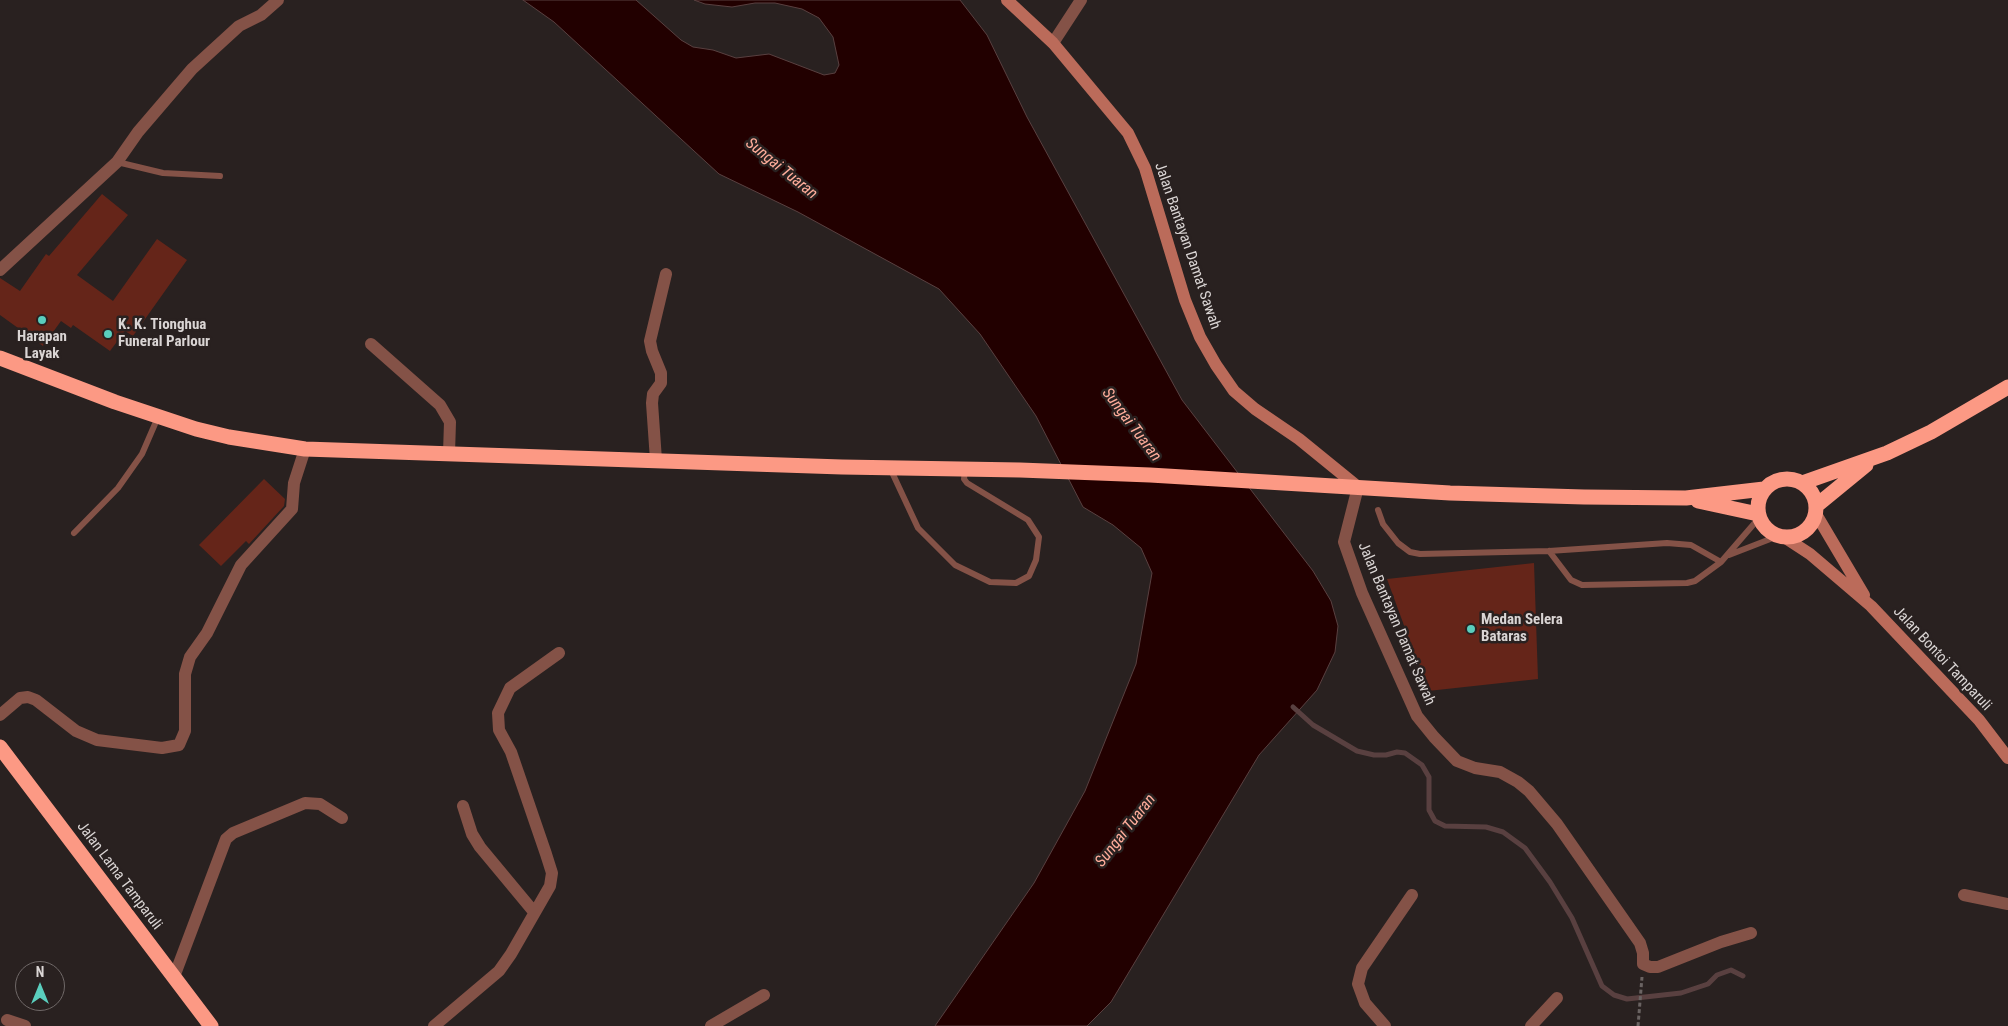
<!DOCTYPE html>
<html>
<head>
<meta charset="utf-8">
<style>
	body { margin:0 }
	#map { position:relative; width:2008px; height:1026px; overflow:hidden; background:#292120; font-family:"Roboto Condensed",sans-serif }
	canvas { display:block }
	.north { position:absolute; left:15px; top:961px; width:50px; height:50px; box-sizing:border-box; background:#292120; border:1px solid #706968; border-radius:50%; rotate:0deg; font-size:14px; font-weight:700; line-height:20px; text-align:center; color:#dad5d4 }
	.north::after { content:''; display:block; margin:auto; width:18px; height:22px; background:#5acebd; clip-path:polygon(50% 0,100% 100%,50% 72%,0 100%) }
</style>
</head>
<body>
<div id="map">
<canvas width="2008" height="1026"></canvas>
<div class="north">N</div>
</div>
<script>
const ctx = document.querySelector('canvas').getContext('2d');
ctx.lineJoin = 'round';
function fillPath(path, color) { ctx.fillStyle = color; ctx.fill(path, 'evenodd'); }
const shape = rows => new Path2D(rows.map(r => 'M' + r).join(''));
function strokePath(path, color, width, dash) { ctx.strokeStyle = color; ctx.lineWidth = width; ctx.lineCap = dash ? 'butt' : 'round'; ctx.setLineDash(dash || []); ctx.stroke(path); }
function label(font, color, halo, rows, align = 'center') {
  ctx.font = font + ' "Roboto Condensed",sans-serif'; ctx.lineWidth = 5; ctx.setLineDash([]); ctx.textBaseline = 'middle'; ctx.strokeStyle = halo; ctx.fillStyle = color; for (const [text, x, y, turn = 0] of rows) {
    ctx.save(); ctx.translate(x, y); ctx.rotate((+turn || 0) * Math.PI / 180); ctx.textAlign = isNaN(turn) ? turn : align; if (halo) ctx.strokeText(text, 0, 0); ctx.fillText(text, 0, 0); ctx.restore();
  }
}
const water = shape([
	[523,0,636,0,681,40,693,47,713,50,736,58,769,54,824,75,835,73,839,65,833,37,819,18,802,9,775,3,755,3,732,7,705,4,694,0,960,0,987,35,1027,117,1182,400,1313,571,1331,601,1338,626,1335,652,1317,690,1259,755,1111,1002,1087,1026,935,1026,1034,883,1085,791,1136,664,1152,573,1141,548,1113,525,1083,507,1036,416,980,334,939,289,798,212,719,174,554,22,523,0]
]);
fillPath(water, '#200');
strokePath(water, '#594040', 1);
strokePath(shape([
	[1293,707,1313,725,1357,751,1374,755,1386,755,1397,752,1405,753,1422,765,1429,777,1429,810,1435,821,1445,826,1486,827,1503,832,1525,848,1550,882,1572,918,1602,986,1614,995,1627,999,1681,993,1708,984,1717,975,1731,970,1743,976]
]), '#594040', 5);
fillPath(shape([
	[102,194,128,215,77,275,113,301,157,239,187,260,133,336,125,331,110,351,73,325,71,328,61,321,43,346,0,315,0,278,20,291,46,254,49,256],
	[264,479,285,499,284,506,249,544,246,541,221,566,199,545],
	[1534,563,1538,679,1428,691,1387,579]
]), '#652519');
strokePath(shape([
	[1638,1026,1642,977]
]), '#6a6362', 3, [4, 2.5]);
strokePath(shape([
	[117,162,163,173,220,176],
	[890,468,918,528,955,565,990,582,1016,583,1029,576,1036,560,1039,537,1028,520,967,483,964,479,965,470],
	[1378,510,1383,524,1398,543,1410,552,1420,554,1549,551,1667,543,1691,545,1721,562],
	[74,533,118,488,142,454,158,417],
	[1549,551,1571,580,1582,585,1687,583,1695,581,1721,562,1759,518],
	[1729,555,1778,536]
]), '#845247', 6);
strokePath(shape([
	[1053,43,1081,0],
	[0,270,117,162,138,132,192,69,239,26,261,15,278,0],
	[371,344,440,405,450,422,449,453],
	[656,460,652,403,653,394,661,383,661,373,652,351,650,341,666,274],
	[1358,487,1344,542,1362,593,1417,716,1434,737,1457,761,1475,768,1500,772,1518,782,1529,791,1557,824,1640,943,1643,953,1643,964,1650,967,1658,967,1721,942,1751,933],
	[0,715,20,698,28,697,36,700,76,731,97,740,162,748,179,745,185,731,185,674,190,657,207,633,241,565,292,509,294,483,305,449],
	[463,806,472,834,480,847,534,912],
	[1964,895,2008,904],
	[174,977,226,839,233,833,305,803,320,804,342,818],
	[7,1020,25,1026],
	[434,1026,499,971,511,954,550,886,552,873,546,854,511,752,499,730,498,713,510,688,559,653],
	[711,1026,764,995],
	[1385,1026,1365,1003,1358,984,1362,968,1412,895],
	[1531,1026,1557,998]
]), '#845247', 12);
strokePath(shape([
	[1007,0,1053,43,1128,133,1145,168,1185,300,1200,337,1216,365,1234,391,1255,409,1299,439,1358,487],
	[1816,514,1864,595],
	[1784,537,1810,554,1871,606,1979,720,2008,758]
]), '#bb6b5a', 12);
strokePath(shape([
	[0,358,115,402,196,429,229,437,305,449,842,467,1020,470,1150,475,1450,493,1584,497,1686,498,1764,489],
	'1758 508a29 29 0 1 1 58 0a29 29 0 1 1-58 0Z',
	[1802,483,1887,453,1931,432,2008,387],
	[1698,501,1758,514],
	[1816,506,1866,465],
	[0,747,211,1026]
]), '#fc9984', 15);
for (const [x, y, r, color] of [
	[42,320,5,"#5acebd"],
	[108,334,5,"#5acebd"],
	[1471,629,5,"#5acebd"]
]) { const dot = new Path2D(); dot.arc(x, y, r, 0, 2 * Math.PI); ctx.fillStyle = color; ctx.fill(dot); strokePath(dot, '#292120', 2); }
label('15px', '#dad5d4', '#292120', [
	["Jalan Bantayan Damat Sawah",1187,246,71],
	["Jalan Bantayan Damat Sawah",1396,624,67],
	["Jalan Bontoi Tamparuli",1942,659,47],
	["Jalan Lama Tamparuli",119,876,53]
]);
label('bold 15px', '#dad5d4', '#292120', [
	["K. K. Tionghua",118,325],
	["Funeral Parlour",118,342],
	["Harapan",42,337,"center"],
	["Layak",42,354,"center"],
	["Medan Selera",1481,620],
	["Bataras",1481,637]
], 'left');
label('italic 16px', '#ffad9b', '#292120', [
	["Sungai Tuaran",781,169,39],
	["Sungai Tuaran",1131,425,53],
	["Sungai Tuaran",1126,831,-52]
]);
</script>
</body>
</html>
